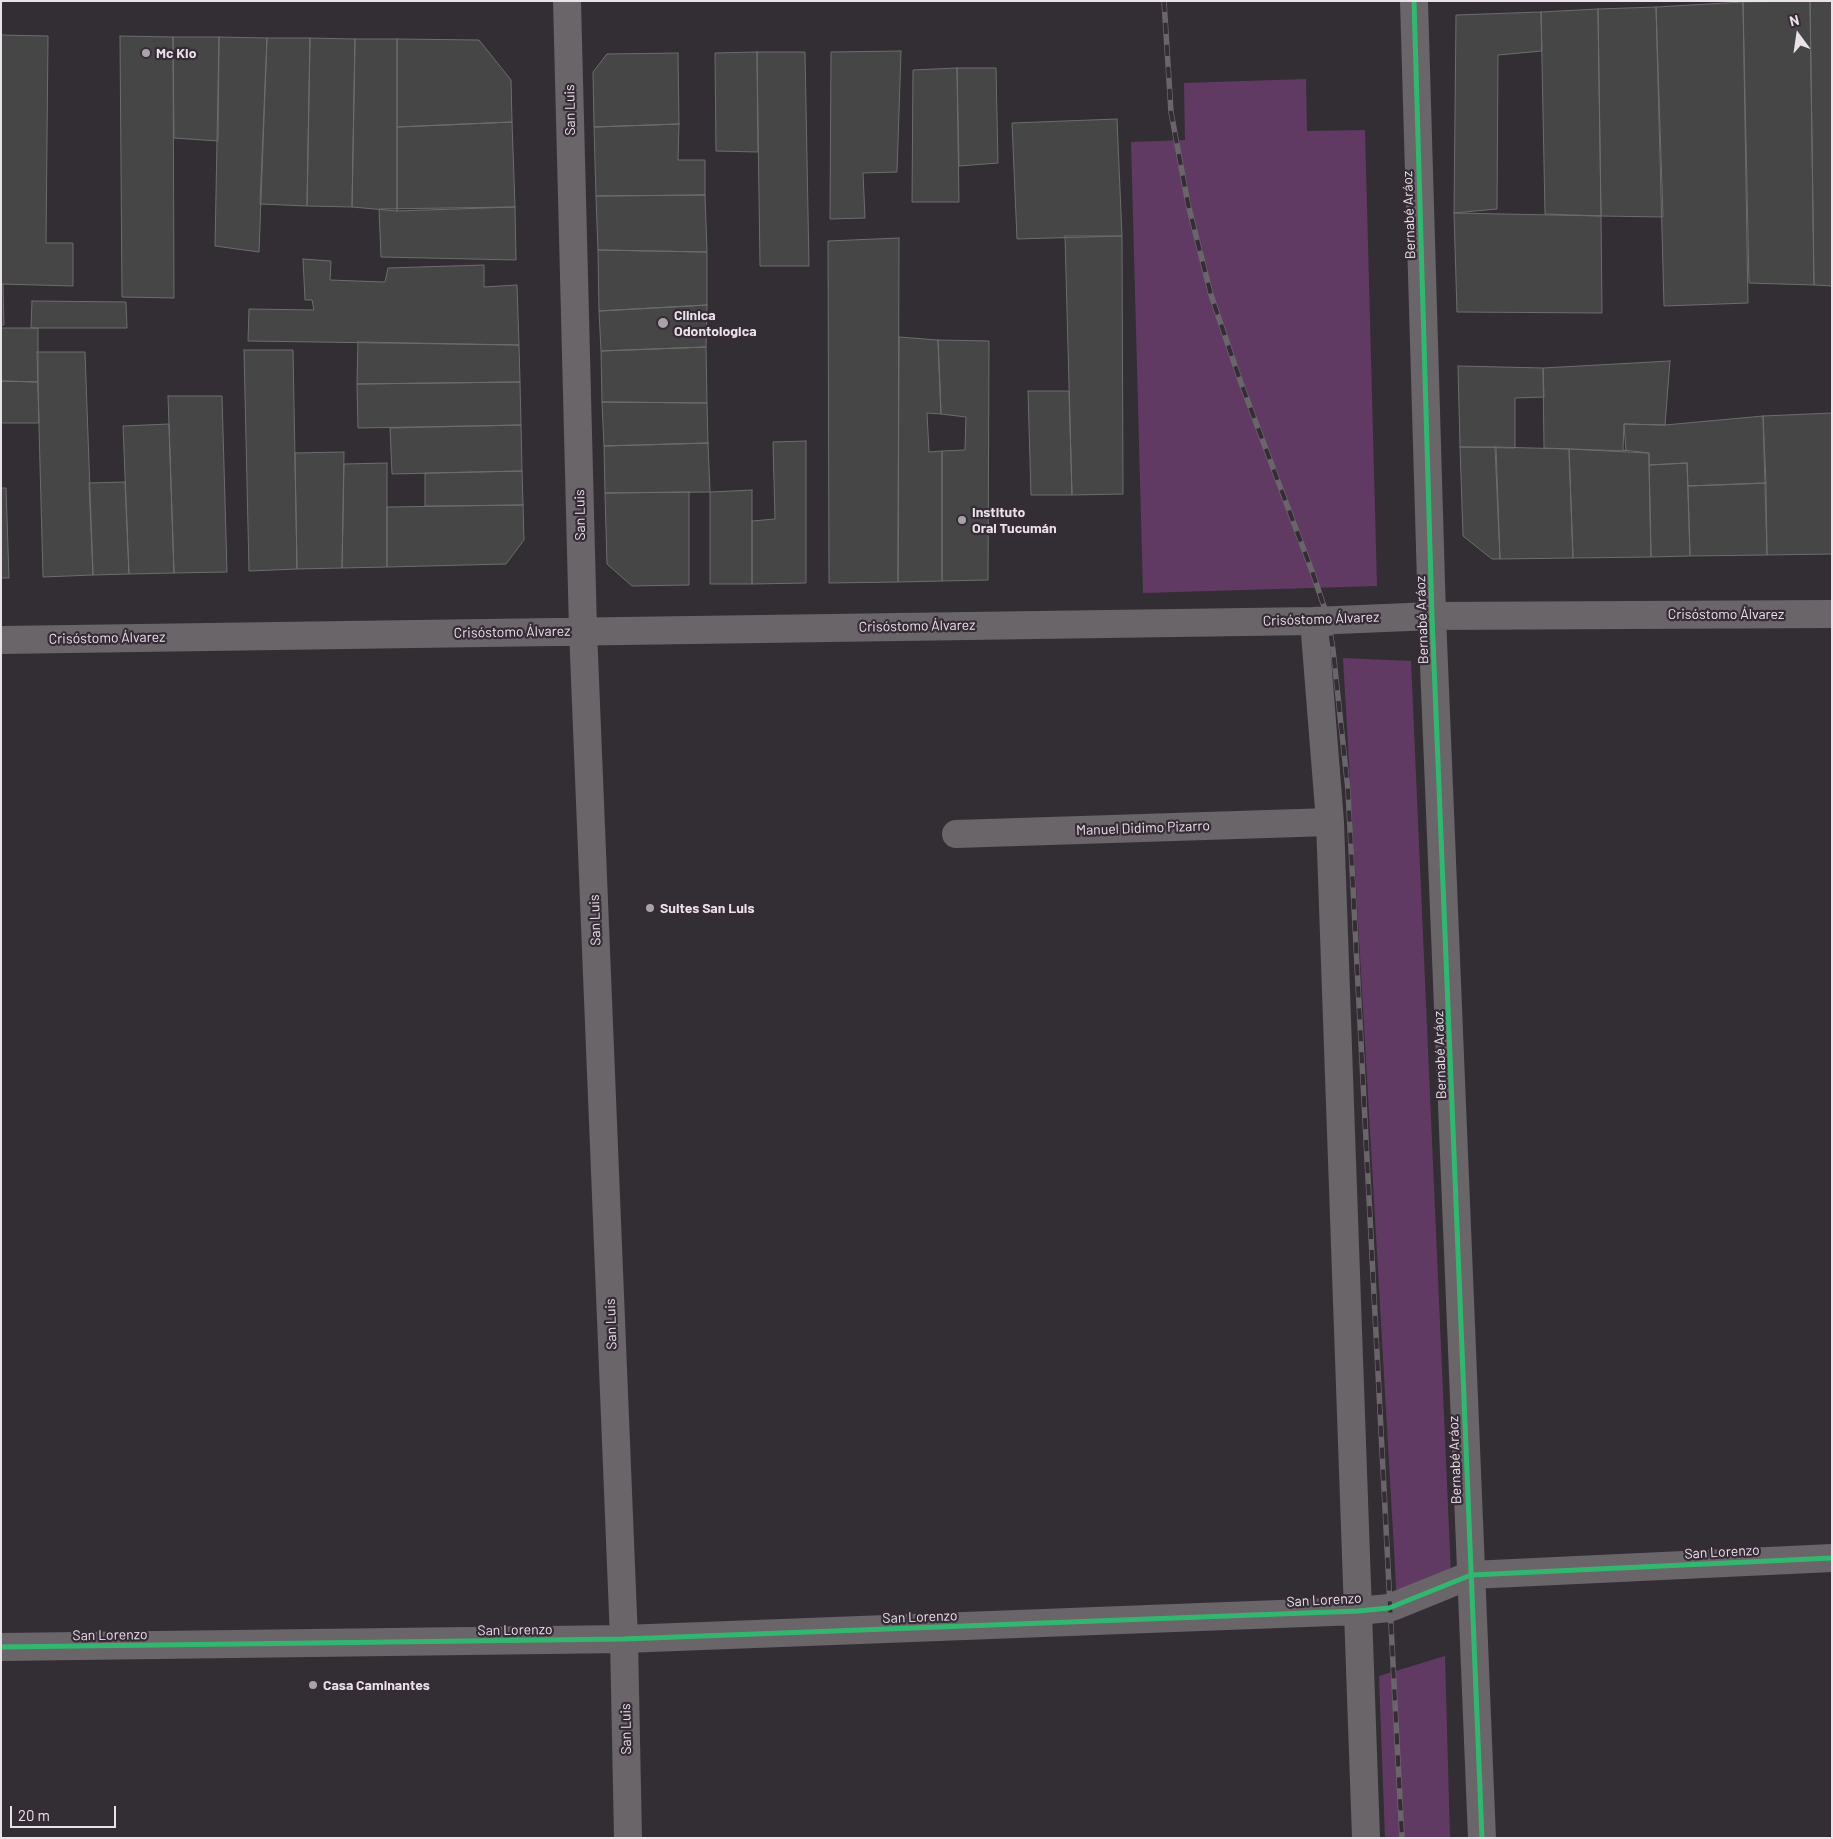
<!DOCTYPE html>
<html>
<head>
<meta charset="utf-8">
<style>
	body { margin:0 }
	#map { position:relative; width:1833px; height:1839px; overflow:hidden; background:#332e33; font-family:Barlow,sans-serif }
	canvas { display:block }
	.frame { position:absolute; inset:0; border:2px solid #e9e2e9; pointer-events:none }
	.north { position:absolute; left:1773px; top:10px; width:50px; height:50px; -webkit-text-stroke:4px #362b36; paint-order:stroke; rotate:346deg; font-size:14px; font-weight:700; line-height:20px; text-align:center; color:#e9e2e9 }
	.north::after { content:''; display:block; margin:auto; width:18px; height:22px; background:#e9e2e9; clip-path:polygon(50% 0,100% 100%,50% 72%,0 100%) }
	.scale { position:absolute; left:10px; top:1806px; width:106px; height:22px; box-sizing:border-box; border:2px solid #e9e2e9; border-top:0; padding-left:6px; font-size:15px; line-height:18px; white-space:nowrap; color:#e9e2e9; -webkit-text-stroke:4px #362b36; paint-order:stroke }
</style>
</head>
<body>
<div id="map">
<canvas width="1833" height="1839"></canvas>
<div class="frame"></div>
<div class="north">N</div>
<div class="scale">20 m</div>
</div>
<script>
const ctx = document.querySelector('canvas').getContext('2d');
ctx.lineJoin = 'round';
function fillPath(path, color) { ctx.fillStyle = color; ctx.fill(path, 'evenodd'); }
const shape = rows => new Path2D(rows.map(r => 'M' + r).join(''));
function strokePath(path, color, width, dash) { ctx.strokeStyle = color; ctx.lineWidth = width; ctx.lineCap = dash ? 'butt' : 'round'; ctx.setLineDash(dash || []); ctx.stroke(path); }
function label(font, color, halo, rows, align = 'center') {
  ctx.font = font + ' Barlow,sans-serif'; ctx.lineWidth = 4.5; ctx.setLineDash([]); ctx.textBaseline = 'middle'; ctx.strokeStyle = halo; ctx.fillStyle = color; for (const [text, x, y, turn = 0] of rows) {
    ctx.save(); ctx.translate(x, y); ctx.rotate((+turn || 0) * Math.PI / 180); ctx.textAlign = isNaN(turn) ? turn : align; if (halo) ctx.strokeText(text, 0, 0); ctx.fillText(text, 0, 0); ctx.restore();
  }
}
fillPath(shape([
	[1306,79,1307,131,1365,130,1377,586,1143,593,1131,142,1185,140,1184,83],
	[1343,658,1411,661,1452,1598,1398,1620],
	[1445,1656,1450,1838,1385,1838,1379,1676]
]), '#613a63');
const building = shape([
	[1810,1,1814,285,1749,283,1743,2,1810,1],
	[1810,1,1832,1,1832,286,1814,285,1810,1],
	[1743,2,1748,303,1664,306,1656,7,1743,2],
	[1656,7,1663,217,1601,216,1598,9,1656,7],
	[1598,9,1601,216,1545,214,1541,12,1598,9],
	[1541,12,1542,51,1498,55,1497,209,1454,213,1456,15,1541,12],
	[1,35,48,36,46,243,73,243,73,286,1,284,1,35],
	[120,36,173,37,174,298,122,297,120,36],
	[173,37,219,37,218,141,174,138,173,37],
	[219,37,267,38,259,252,215,246,219,37],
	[267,38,310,38,307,206,260,204,267,38],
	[310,38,355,39,352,207,307,206,310,38],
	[355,39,397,39,397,211,352,207,355,39],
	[397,39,479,40,511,80,512,122,397,127,397,39],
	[901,51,897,172,863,173,865,218,830,219,831,52,901,51],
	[757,52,805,52,809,266,760,266,757,52],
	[757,52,758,152,716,151,715,53,757,52],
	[678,53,679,124,594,127,593,72,607,54,678,53],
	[957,68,959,202,912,202,913,70,957,68],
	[957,68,996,68,998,163,959,166,957,68],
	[1117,119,1122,236,1017,239,1012,123,1117,119],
	[512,122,515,207,397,211,397,127,512,122],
	[679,124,678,160,705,160,705,195,596,196,594,127,679,124],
	[705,195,707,252,598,250,596,196,705,195],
	[515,207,516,260,381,257,379,209,515,207],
	[1454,213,1601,216,1602,313,1457,312,1454,213],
	[1065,236,1122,236,1123,494,1072,495,1065,236],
	[899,238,898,582,829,583,828,241,899,238],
	[598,250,707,252,707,305,599,311,598,250],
	[303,259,331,261,330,280,385,282,388,268,484,265,484,287,517,285,519,345,248,341,249,309,314,310,312,300,305,300,303,259],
	[1,284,3,284,4,325,1,325,1,284],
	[32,301,126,302,127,328,31,328,32,301],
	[707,305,706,347,601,351,599,311,707,305],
	[1,328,38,328,38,382,1,381,1,328],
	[899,337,938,340,941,414,927,413,929,452,942,451,942,581,898,582,899,337],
	[938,340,989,341,988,580,942,581,942,451,965,450,966,417,941,414,938,340],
	[358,342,519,345,520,382,357,384,358,342],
	[706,347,707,403,602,402,601,351,706,347],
	[244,350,293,350,297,569,249,571,244,350],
	[37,352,85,352,93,575,43,577,37,352],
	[1670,361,1665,425,1624,424,1626,451,1544,448,1543,368,1670,361],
	[1458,366,1543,368,1544,397,1515,398,1515,448,1460,447,1458,366],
	[1,381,38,382,39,423,1,423,1,381],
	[520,382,521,425,358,428,357,384,520,382],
	[1028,391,1069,391,1072,495,1031,495,1028,391],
	[168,396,222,396,227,572,174,573,168,396],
	[602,402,707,403,708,443,604,446,602,402],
	[1832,413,1832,554,1767,555,1763,416,1832,413],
	[1763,416,1766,483,1688,486,1687,463,1649,465,1649,453,1623,450,1624,424,1665,425,1763,416],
	[169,424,174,573,129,574,123,426,169,424],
	[521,425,522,471,392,474,390,428,521,425],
	[806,441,806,583,752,584,752,521,775,519,773,442,806,441],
	[708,443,710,492,605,493,604,446,708,443],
	[1460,447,1496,447,1500,559,1492,559,1463,536,1460,447],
	[1495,447,1569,449,1573,558,1500,559,1495,447],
	[1569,449,1649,453,1651,557,1573,558,1569,449],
	[344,452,342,568,297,569,295,453,344,452],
	[387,463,387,567,342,568,344,464,387,463],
	[1687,463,1690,556,1651,557,1649,465,1687,463],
	[522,471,523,505,425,506,425,473,522,471],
	[125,482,129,574,93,575,89,483,125,482],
	[1766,483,1767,555,1690,556,1688,486,1766,483],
	[1,488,6,488,9,578,1,578,1,488],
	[752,490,752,584,710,584,710,492,752,490],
	[689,492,689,585,632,586,607,564,605,493,689,492],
	[523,505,524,540,506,564,387,567,387,507,523,505]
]);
fillPath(building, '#464647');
strokePath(building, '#6c6d6d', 1);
strokePath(shape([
	[567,1,583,630,624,1639,628,1838],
	[1414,1,1432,616,1482,1838],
	[1314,621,1330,822,1366,1838],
	[1,640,1314,621,1432,616,1832,614],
	[956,834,1330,822],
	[1,1647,624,1639,1358,1611,1389,1608,1471,1575,1832,1558]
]), '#696569', 28);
const rail = shape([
	[1164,1,1171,112,1188,204,1211,295,1241,383,1313,574,1328,618,1333,650,1348,790,1402,1838]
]);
strokePath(rail, '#696569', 5.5);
strokePath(rail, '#362b36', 4, [11]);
strokePath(shape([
	[1414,1,1432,616,1482,1838],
	[1,1647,624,1639,1358,1611,1389,1608,1471,1575,1832,1558]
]), '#33b770', 5);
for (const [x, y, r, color] of [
	[146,53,5,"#a9a3a9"],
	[663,323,6,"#a9a3a9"],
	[962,520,5,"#a9a3a9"],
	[650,908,5,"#a9a3a9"],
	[313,1685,5,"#a9a3a9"]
]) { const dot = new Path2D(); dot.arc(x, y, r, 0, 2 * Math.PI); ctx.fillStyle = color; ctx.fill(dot); strokePath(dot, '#362b36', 2); }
label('bold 14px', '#e9e2e9', '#362b36', [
	["Mc Kio",156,53],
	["Clinica",674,315],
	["Odontologica",674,331],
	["Instituto",972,512],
	["Oral Tucumán",972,528],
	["Suites San Luis",660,908],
	["Casa Caminantes",323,1685]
], 'left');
label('14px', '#e9e2e9', '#362b36', [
	["San Luis",570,110,-91],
	["Bernabé Aráoz",1409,215,-92],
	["San Luis",580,515,-91],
	["Crisóstomo Álvarez",1726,614],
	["Crisóstomo Álvarez",1321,619,-2],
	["Bernabé Aráoz",1422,620,-92],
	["Crisóstomo Álvarez",917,626,-1],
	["Crisóstomo Álvarez",512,632,-1],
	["Crisóstomo Álvarez",107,638,-1],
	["Manuel Didimo Pizarro",1143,828,-2],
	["San Luis",595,920,-92],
	["Bernabé Aráoz",1440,1055,-92],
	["San Luis",611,1324,-92],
	["Bernabé Aráoz",1455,1460,-92],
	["San Lorenzo",1722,1552,-3],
	["San Lorenzo",1324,1600,-3],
	["San Lorenzo",920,1617,-2],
	["San Lorenzo",515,1630,-1],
	["San Lorenzo",110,1635,-1],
	["San Luis",626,1729,-91]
]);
</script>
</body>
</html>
